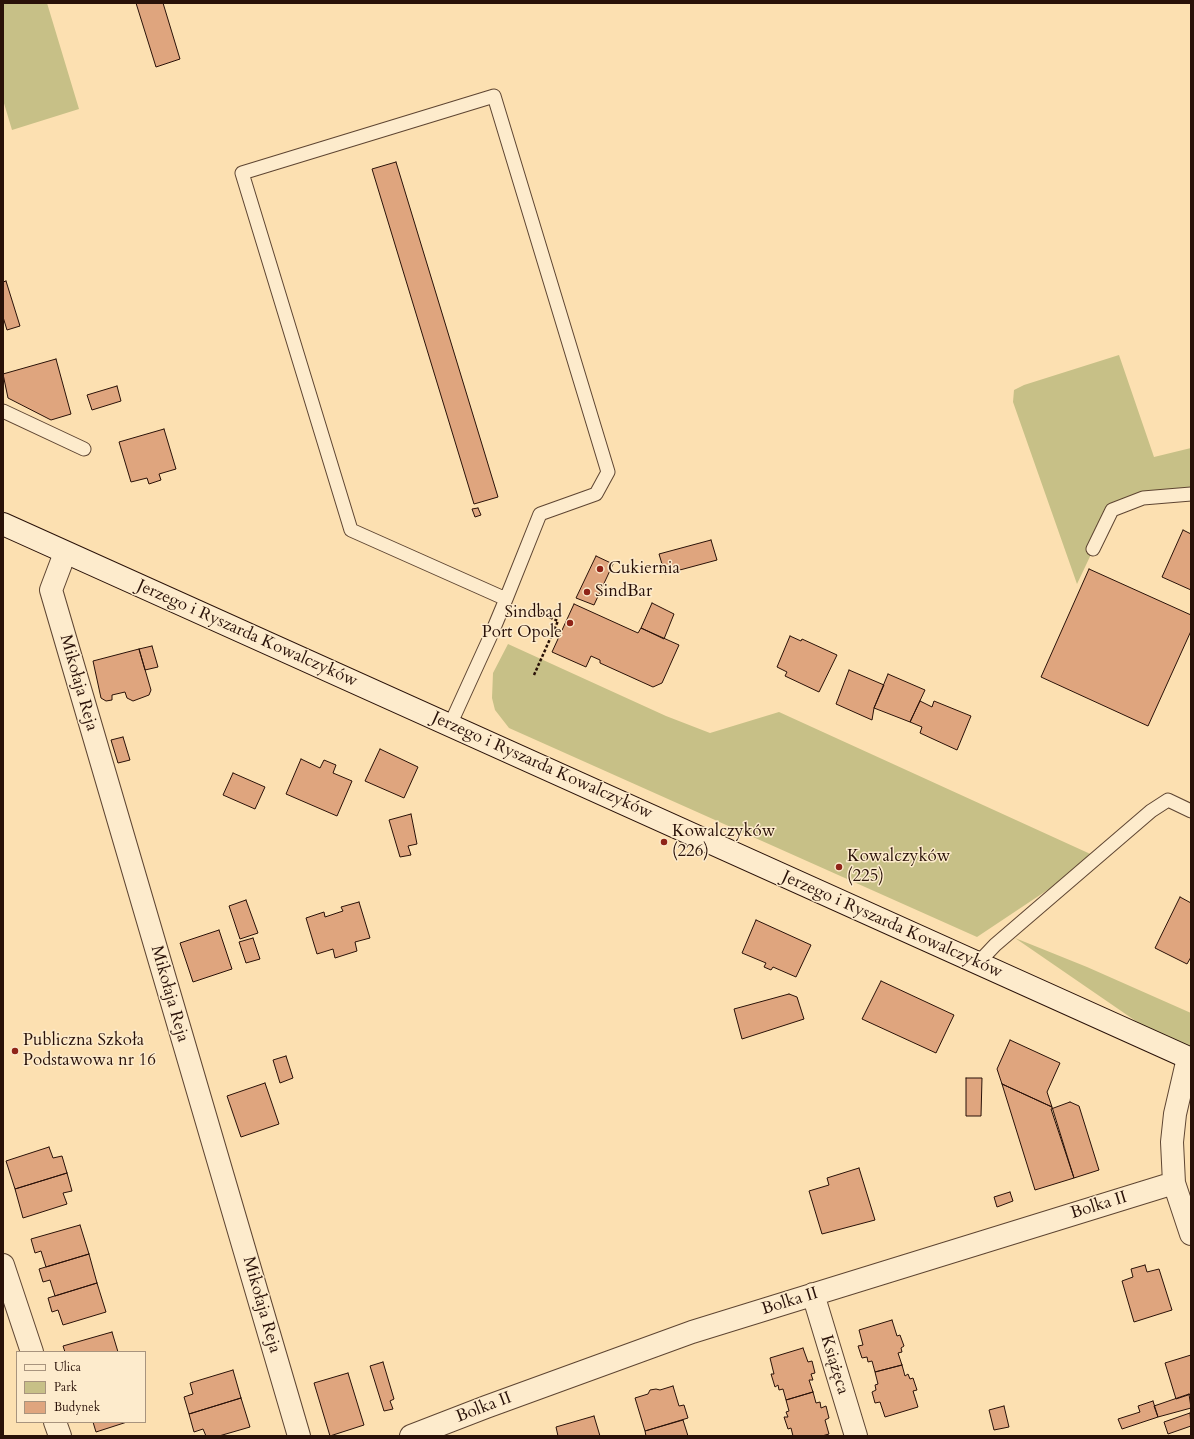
<!DOCTYPE html>
<html>
<head>
<meta charset="utf-8">
<style>
	body { margin:0 }
	#map { position:relative; width:1194px; height:1439px; overflow:hidden; background:#fce0b1; font-family:Cardo,serif }
	canvas { display:block }
	.frame { position:absolute; inset:0; border:4px solid #291108; pointer-events:none }
	.legend { position:absolute; left:16px; top:1351px; width:130px; height:72px; box-sizing:border-box; background:#fdebcc; border:1px solid #a8947e; margin:0; padding:5px 7px; list-style:none; font-size:12px; color:#291108 }
	.legend li { display:flex; align-items:center; gap:8px; height:20px }
	.legend b { width:20px; border:1px solid #a8947e }
</style>
</head>
<body>
<div id="map">
<canvas width="1194" height="1439"></canvas>
<div class="frame"></div>
<ul class="legend">
<li><b style="height:5px;background:#fdebcc"></b>Ulica</li>
<li><b style="height:11px;background:#c7c087"></b>Park</li>
<li><b style="height:11px;background:#dfa57e"></b>Budynek</li>
</ul>
</div>
<script>
const ctx = document.querySelector('canvas').getContext('2d');
ctx.lineJoin = 'round';
function fillPath(path, color) { ctx.fillStyle = color; ctx.fill(path, 'evenodd'); }
const shape = rows => new Path2D(rows.map(r => 'M' + r).join(''));
function strokePath(path, color, width, dash) { ctx.strokeStyle = color; ctx.lineWidth = width; ctx.lineCap = dash ? 'butt' : 'round'; ctx.setLineDash(dash || []); ctx.stroke(path); }
function label(font, color, halo, rows, align = 'center') {
  ctx.font = font + ' Cardo,serif'; ctx.lineWidth = 3; ctx.setLineDash([]); ctx.textBaseline = 'middle'; ctx.strokeStyle = halo; ctx.fillStyle = color; for (const [text, x, y, turn = 0] of rows) {
    ctx.save(); ctx.translate(x, y); ctx.rotate((+turn || 0) * Math.PI / 180); ctx.textAlign = isNaN(turn) ? turn : align; if (halo) ctx.strokeText(text, 0, 0); ctx.fillText(text, 0, 0); ctx.restore();
  }
}
fillPath(shape([
	[3,3,47,3,79,109,12,130,3,100],
	[1119,355,1154,457,1191,448,1191,494,1112,510,1077,584,1013,402,1014,390,1024,385],
	[508,644,666,716,710,733,779,712,1097,857,977,937,509,728,495,710,492,698,493,673],
	[1015,938,1087,967,1191,1013,1191,1059]
]), '#c7c087');
const building = shape([
	[136,3,163,3,180,59,156,67,136,3],
	[396,162,498,497,474,504,372,169,396,162],
	[6,281,20,326,7,330,3,317,3,282,6,281],
	[56,359,71,414,51,420,8,398,3,374,56,359],
	[117,386,121,401,92,410,87,395,117,386],
	[164,429,176,469,159,474,161,480,149,484,147,478,131,482,119,442,164,429],
	[478,508,481,515,475,517,472,509,478,508],
	[1183,530,1191,534,1191,590,1162,577,1183,530],
	[711,540,717,560,665,574,659,554,711,540],
	[596,556,613,564,594,605,576,598,596,556],
	[1089,569,1191,615,1191,631,1148,726,1041,677,1089,569],
	[652,603,674,614,664,639,641,628,652,603],
	[574,604,638,633,641,628,679,645,662,683,653,687,600,663,600,660,591,656,586,667,552,652,574,604],
	[790,636,801,641,802,639,837,655,819,692,785,676,787,672,777,667,790,636],
	[152,646,158,667,145,670,139,649,152,646],
	[139,649,151,690,149,695,133,701,127,698,125,692,112,695,112,700,106,701,101,698,93,661,139,649],
	[849,670,884,685,874,708,872,720,836,704,849,670],
	[888,674,925,690,910,722,874,708,888,674],
	[920,701,932,707,934,701,971,716,957,750,920,733,922,727,910,722,920,701],
	[123,737,130,760,118,763,111,740,123,737],
	[380,749,418,767,404,798,365,781,380,749],
	[301,759,320,768,324,760,336,765,333,773,352,781,337,816,286,794,301,759],
	[233,773,265,787,255,809,223,795,233,773],
	[411,814,417,844,408,846,411,855,400,857,389,820,411,814],
	[1180,897,1191,903,1191,957,1187,964,1155,948,1180,897],
	[246,900,258,933,240,939,229,906,246,900],
	[359,902,370,938,355,942,357,951,335,958,333,949,317,954,306,918,324,912,325,917,343,911,341,907,359,902],
	[756,920,811,945,796,977,773,967,771,970,764,967,766,963,742,953,756,920],
	[219,930,232,969,193,982,180,943,219,930],
	[253,938,260,959,246,963,239,942,253,938],
	[881,981,954,1015,936,1053,862,1019,881,981],
	[789,994,797,997,804,1019,742,1039,734,1009,789,994],
	[1010,1040,1060,1063,1047,1092,1052,1107,1002,1084,997,1069,1010,1040],
	[286,1056,293,1078,280,1083,273,1060,286,1056],
	[966,1078,982,1078,981,1116,966,1116,966,1078],
	[265,1083,279,1124,241,1137,227,1096,265,1083],
	[1002,1084,1052,1107,1074,1178,1035,1190,1002,1084],
	[1070,1102,1079,1106,1099,1170,1074,1178,1051,1109,1070,1102],
	[49,1147,53,1158,62,1156,67,1173,15,1189,6,1161,49,1147],
	[859,1168,875,1220,822,1234,809,1191,829,1185,827,1178,859,1168],
	[67,1173,72,1191,63,1193,67,1204,23,1218,15,1189,67,1173],
	[1010,1192,1013,1201,997,1207,994,1197,1010,1192],
	[80,1225,89,1254,46,1267,41,1251,35,1253,31,1239,80,1225],
	[89,1254,97,1283,55,1296,50,1280,43,1282,39,1269,89,1254],
	[1145,1265,1147,1272,1159,1269,1172,1310,1134,1322,1122,1281,1133,1277,1131,1269,1145,1265],
	[97,1283,106,1312,63,1325,58,1310,52,1312,48,1298,97,1283],
	[892,1320,897,1336,900,1335,904,1346,901,1348,902,1352,898,1353,902,1365,875,1372,872,1361,868,1362,867,1357,862,1358,858,1346,863,1345,859,1330,892,1320],
	[112,1332,118,1352,65,1352,63,1346,112,1332],
	[803,1348,808,1362,812,1361,815,1373,811,1374,813,1380,809,1380,813,1392,786,1400,783,1389,779,1390,778,1385,775,1387,771,1374,774,1374,770,1358,803,1348],
	[1191,1355,1191,1394,1176,1399,1165,1363,1191,1355],
	[383,1362,394,1399,390,1401,393,1409,384,1411,370,1366,383,1362],
	[902,1365,905,1376,908,1374,910,1379,913,1378,917,1390,913,1391,918,1407,885,1417,880,1402,875,1403,872,1392,876,1390,875,1385,878,1384,875,1372,902,1365],
	[233,1370,241,1398,189,1414,184,1397,193,1394,190,1383,233,1370],
	[348,1373,364,1425,330,1436,314,1383,348,1373],
	[673,1386,679,1406,684,1405,688,1418,645,1431,635,1398,648,1394,650,1390,656,1389,660,1390,673,1386],
	[813,1392,816,1403,820,1402,821,1408,826,1406,829,1418,825,1420,829,1434,822,1436,793,1436,791,1428,788,1429,784,1417,788,1417,786,1412,789,1411,786,1400,813,1392],
	[1189,1394,1191,1408,1158,1417,1154,1406,1189,1394],
	[241,1398,250,1427,219,1436,206,1436,203,1429,194,1432,189,1414,241,1398],
	[1153,1401,1158,1417,1122,1429,1118,1419,1140,1412,1138,1406,1153,1401],
	[1004,1406,1009,1427,994,1430,989,1410,1004,1406],
	[1190,1413,1191,1426,1168,1434,1164,1422,1190,1413],
	[594,1416,600,1436,558,1436,556,1427,594,1416],
	[683,1420,688,1436,646,1436,645,1431,683,1420],
	[93,1422,127,1422,96,1432,93,1422]
]);
fillPath(building, '#dfa57e');
strokePath(building, '#291108', 1);
const lane = shape([
	[3,411,84,449],
	[1093,549,1112,510,1143,498,1191,494],
	[450,725,491,635,506,599,540,514,596,494,608,472,494,96,242,173,351,530,506,599],
	[978,963,995,945,1151,811,1168,800,1191,811]
]);
const street = shape([
	[65,553,51,590,299,1436],
	[1188,1058,1175,1114,1172,1142,1174,1183,1191,1234],
	[3,1265,32,1352],
	[813,1294,856,1436],
	[55,1422,60,1436],
	[411,1436,486,1407,692,1332,1174,1183]
]);
const secondary = shape([
	[3,524,1191,1059]
]);
strokePath(lane, '#5e4532', 15);
strokePath(street, '#5e4532', 24);
strokePath(secondary, '#291108', 24);
strokePath(shape([
	[534,675,558,621,534,610]
]), '#291108', 2.5, [3, 2]);
strokePath(lane, '#fdebcc', 13);
strokePath(street, '#fdebcc', 22);
strokePath(secondary, '#fdebcc', 22);
for (const [x, y, r, color] of [
	[600,569,4,"#8f2418"],
	[587,592,4,"#8f2418"],
	[570,623,4,"#8f2418"],
	[664,842,4,"#8f2418"],
	[839,867,4,"#8f2418"],
	[15,1051,4,"#8f2418"]
]) { const dot = new Path2D(); dot.arc(x, y, r, 0, 2 * Math.PI); ctx.fillStyle = color; ctx.fill(dot); strokePath(dot, '#fdebcc', 1.5); }
label('17px', '#291108', '#fdebcc', [
	["Cukiernia",608,569],
	["SindBar",595,592],
	["Sindbad",562,613,"right"],
	["Port Opole",562,633,"right"],
	["Kowalczyków",672,832],
	["(226)",672,852],
	["Kowalczyków",847,857],
	["(225)",847,877],
	["Publiczna Szkoła",23,1041],
	["Podstawowa nr 16",23,1061]
], 'left');
label('17px', '#291108', '#fdebcc', [
	["Jerzego i Ryszarda Kowalczyków",247,634,24],
	["Mikołaja Reja",78,683,74],
	["Jerzego i Ryszarda Kowalczyków",542,766,24],
	["Jerzego i Ryszarda Kowalczyków",892,925,24],
	["Mikołaja Reja",169,994,74],
	["Bolka II",1099,1206,-17],
	["Bolka II",790,1302,-17],
	["Mikołaja Reja",261,1305,74],
	["Książęca",834,1365,73],
	["Bolka II",484,1408,-21]
]);
</script>
</body>
</html>
